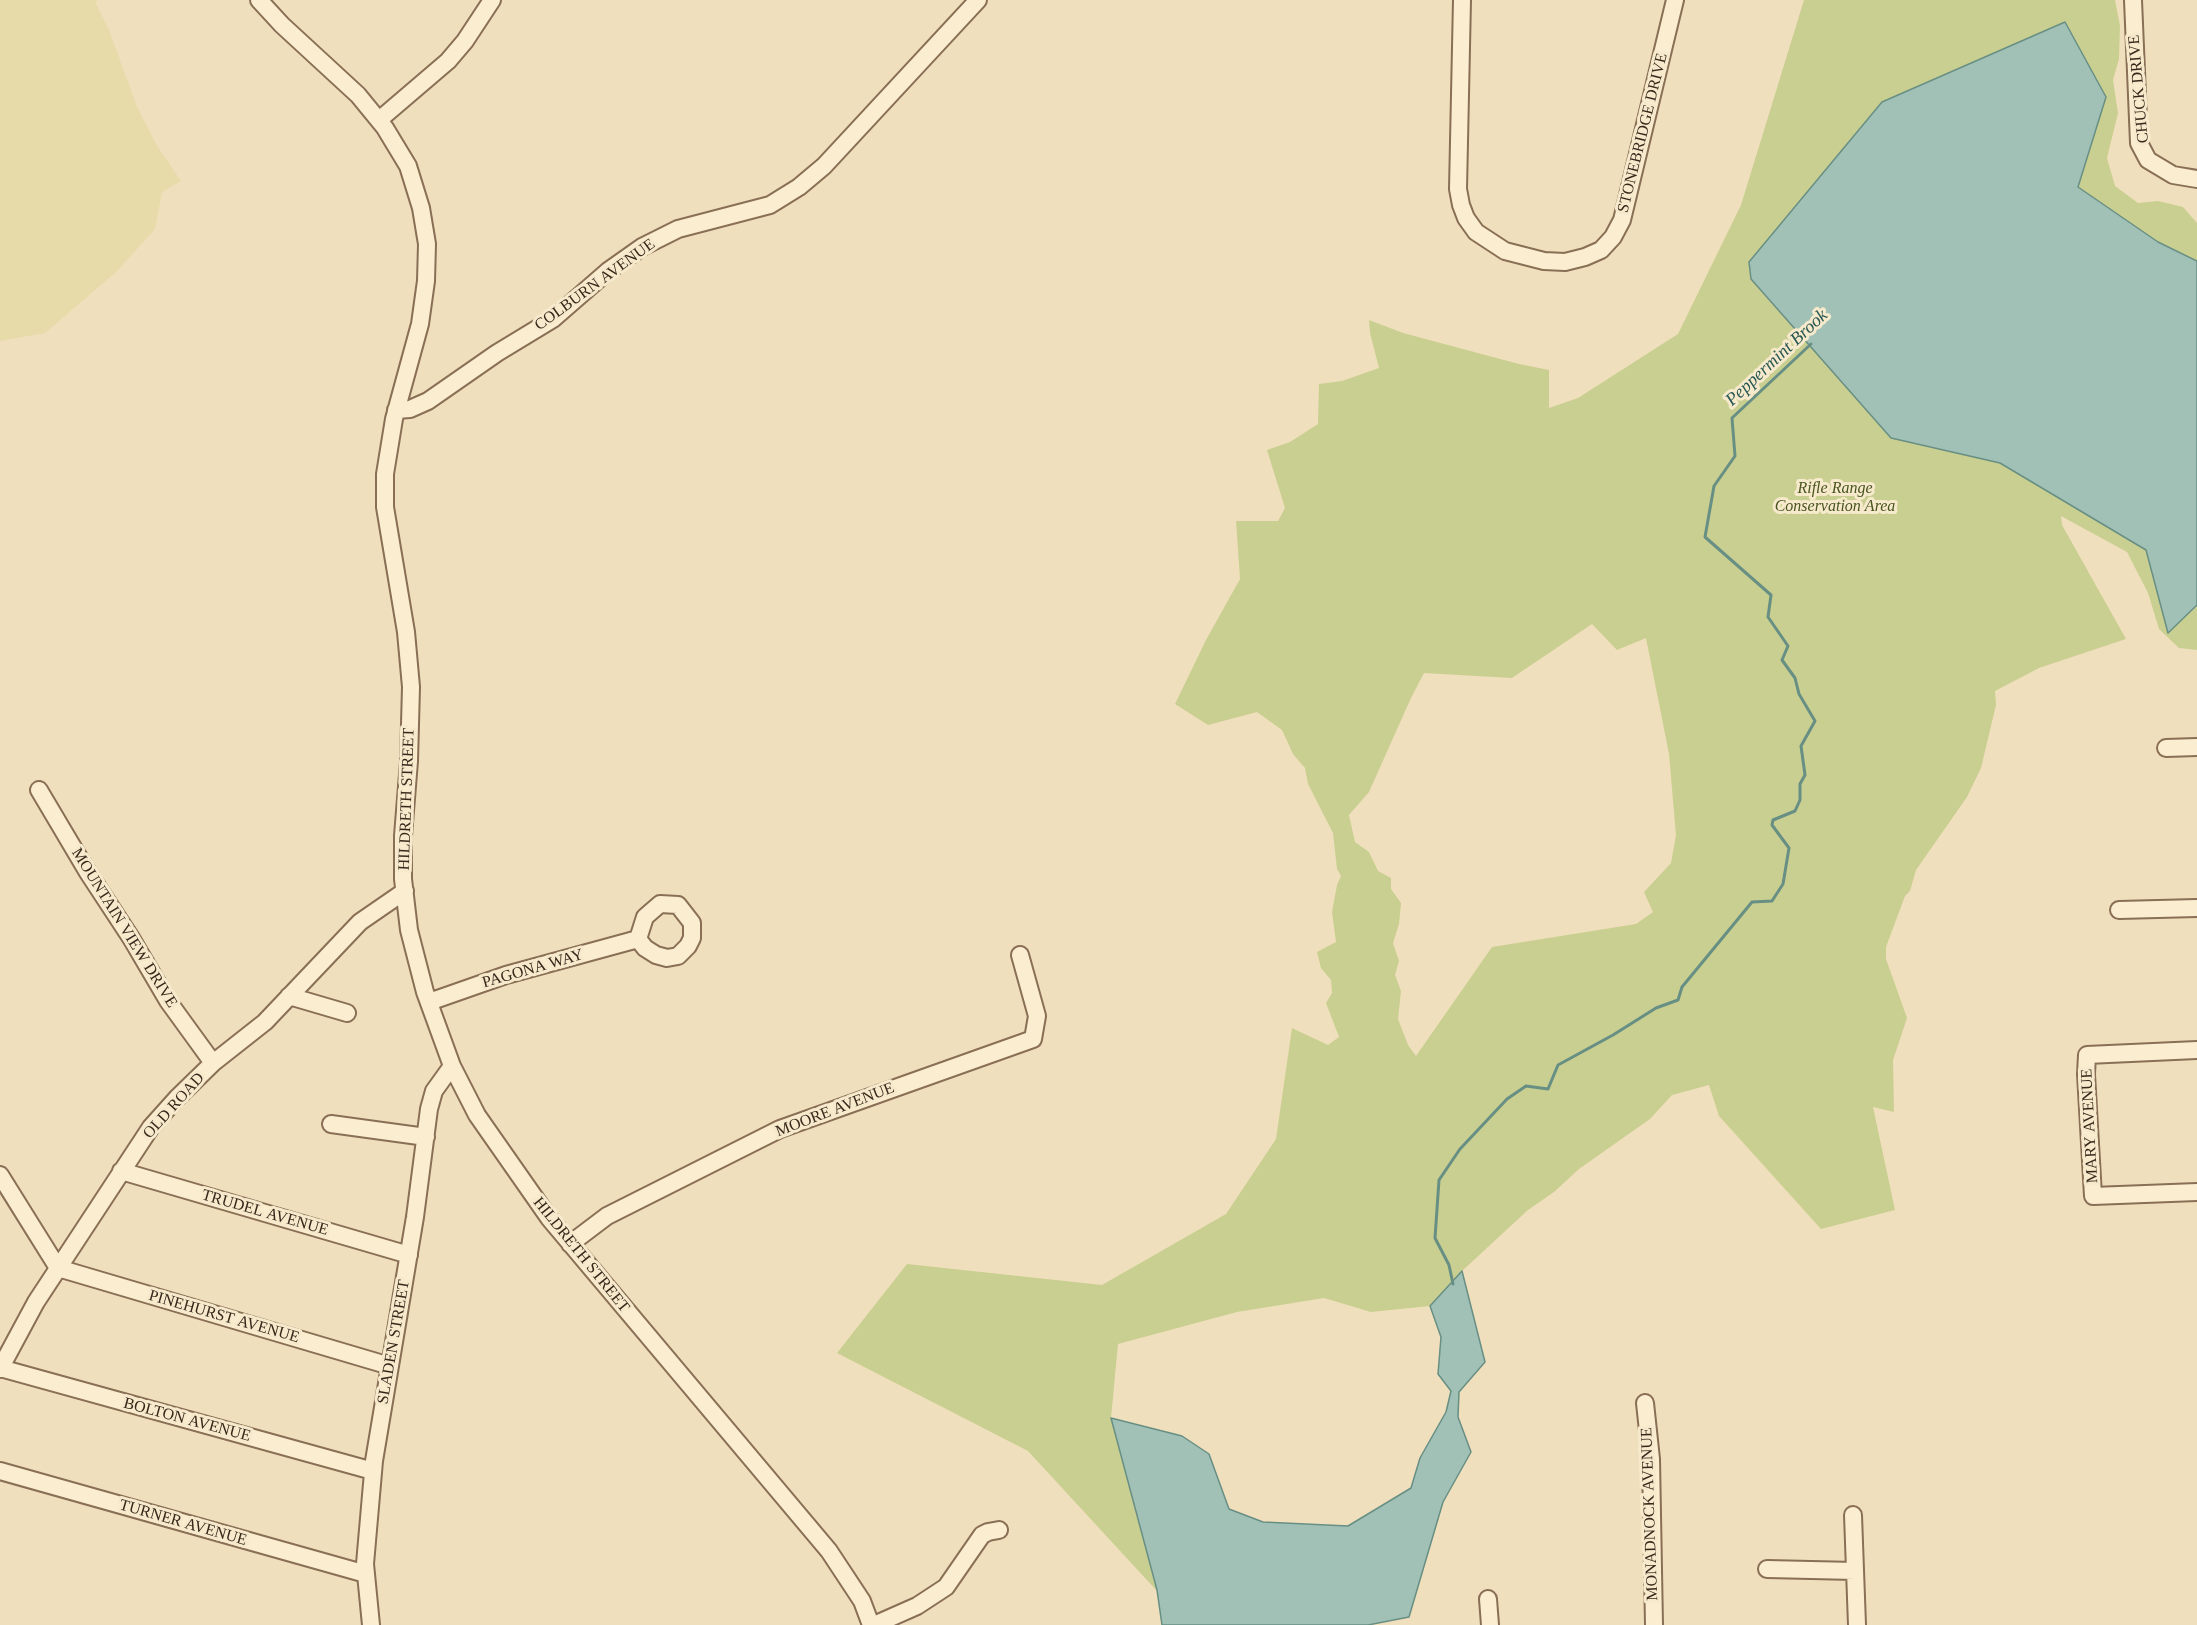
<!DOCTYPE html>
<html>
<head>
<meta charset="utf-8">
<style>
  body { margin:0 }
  canvas { display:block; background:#f0dfbc }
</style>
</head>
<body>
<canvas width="2197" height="1625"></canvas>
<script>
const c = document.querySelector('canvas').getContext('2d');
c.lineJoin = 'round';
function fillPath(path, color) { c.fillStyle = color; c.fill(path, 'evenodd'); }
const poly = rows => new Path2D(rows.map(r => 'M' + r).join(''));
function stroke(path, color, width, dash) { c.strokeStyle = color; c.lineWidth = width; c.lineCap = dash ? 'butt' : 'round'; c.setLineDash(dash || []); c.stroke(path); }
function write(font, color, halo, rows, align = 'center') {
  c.font = font + ' Georgia,serif'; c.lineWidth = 6; c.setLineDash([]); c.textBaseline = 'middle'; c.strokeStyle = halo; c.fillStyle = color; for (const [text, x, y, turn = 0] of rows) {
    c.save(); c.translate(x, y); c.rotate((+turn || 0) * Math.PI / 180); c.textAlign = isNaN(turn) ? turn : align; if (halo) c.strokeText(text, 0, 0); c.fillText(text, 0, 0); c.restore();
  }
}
fillPath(poly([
  [0,0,98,0,95,2,109,30,137,107,156,144,181,181,162,192,155,229,116,272,45,333,0,341]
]), '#e6dba9');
fillPath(poly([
  [1804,0,2115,0,2120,26,2119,59,2113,80,2118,113,2107,158,2115,186,2138,203,2158,201,2183,207,2197,223,2197,650,2179,648,2159,629,2148,593,2127,552,2061,516,2062,525,2126,639,2039,668,1995,691,1996,705,1981,768,1967,797,1916,870,1910,891,1905,896,1886,947,1886,959,1907,1018,1893,1060,1894,1112,1873,1107,1895,1210,1821,1229,1719,1116,1709,1085,1672,1095,1650,1119,1579,1169,1554,1192,1528,1210,1462,1271,1430,1306,1371,1312,1324,1298,1237,1312,1118,1344,1111,1418,1157,1591,1028,1451,837,1353,907,1264,1102,1285,1226,1214,1276,1139,1292,1028,1328,1045,1339,1037,1326,1003,1332,993,1331,980,1321,968,1317,952,1336,942,1332,912,1337,885,1341,876,1337,869,1333,833,1308,784,1305,768,1293,754,1282,730,1257,712,1208,725,1175,704,1206,640,1240,579,1236,521,1278,521,1285,508,1267,450,1290,442,1318,424,1319,384,1342,381,1379,368,1370,333,1369,320,1403,333,1519,364,1549,370,1549,408,1578,398,1678,334,1741,205],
  [1592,624,1617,650,1646,638,1669,754,1676,835,1671,863,1644,892,1653,912,1636,924,1492,947,1416,1056,1408,1045,1398,1019,1401,991,1395,975,1399,961,1393,943,1399,924,1401,903,1391,889,1391,878,1378,871,1369,852,1355,842,1349,815,1369,792,1411,698,1424,673,1512,678]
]), '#c9cf90');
const water = poly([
  [2065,22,2106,97,2078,187,2158,242,2197,261,2197,605,2168,633,2146,550,2000,463,1891,438,1751,279,1749,262,1882,102,2065,22],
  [1462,1271,1485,1362,1459,1392,1458,1417,1471,1452,1443,1502,1409,1617,1368,1625,1162,1625,1157,1590,1111,1418,1182,1436,1209,1454,1229,1509,1263,1522,1348,1526,1411,1488,1420,1458,1446,1412,1451,1391,1438,1374,1441,1337,1430,1306,1462,1271]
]);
fillPath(water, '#a1c1b7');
stroke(water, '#688f84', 1.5);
stroke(poly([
  [1453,1284,1449,1265,1435,1238,1439,1180,1460,1149,1507,1099,1526,1086,1548,1089,1558,1065,1613,1035,1656,1008,1678,1000,1682,987,1752,902,1772,901,1783,884,1789,848,1772,825,1773,820,1795,811,1800,800,1800,784,1805,775,1801,746,1815,721,1799,694,1795,678,1782,660,1788,646,1768,617,1771,595,1705,537,1714,486,1735,456,1732,418,1811,344]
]), '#688f84', 3);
const minor = poly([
  [259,0,282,25,358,95,385,128,408,166,421,208,427,244,426,281,420,324,394,419,385,474,385,507,406,632,411,687,409,761,403,836,403,879,409,930,425,992,452,1066,477,1115,549,1218,829,1551,862,1601,871,1625],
  [1462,0,1458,189,1461,205,1466,218,1476,232,1505,251,1544,261,1565,262,1585,257,1601,250,1613,237,1622,220,1675,0],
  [2133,0,2139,143,2148,160,2173,175,2197,179],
  [379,120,448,61,465,41,492,0],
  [396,410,410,409,428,401,497,353,553,319,608,271,642,247,678,229,770,205,799,187,824,166,978,0],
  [2166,748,2197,747],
  [39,790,87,871,131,938,168,1001,213,1063],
  [2119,910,2197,908],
  [289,996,347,1013],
  [429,1002,506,975,638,939,645,917,660,904,678,905,692,923,692,938,688,946,678,956,667,958,656,955,645,948,638,939],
  [2197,1050,2087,1055,2086,1074,2093,1196,2197,1192],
  [331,1124,426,1137],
  [121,1171,409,1255],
  [0,1175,58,1268,390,1366],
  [570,1244,607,1216,780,1129,1033,1039,1037,1016,1020,955],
  [0,1368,373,1471],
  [0,1369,36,1302,151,1127,177,1098,213,1063,265,1022,360,922,405,891],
  [1645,1403,1651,1459,1654,1625],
  [0,1471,366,1574],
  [1853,1515,1857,1625],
  [1767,1569,1855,1571],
  [1488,1599,1490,1625],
  [371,1625,365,1564,374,1461,415,1217,429,1109,434,1091,452,1066],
  [874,1625,917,1606,946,1587,982,1535,988,1532,999,1530]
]);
stroke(minor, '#896f55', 20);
stroke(minor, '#fbedd0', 16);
write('16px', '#37281b', '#f7eacc', [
  ["CHUCK DRIVE",2139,89,-95],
  ["STONEBRIDGE DRIVE",1643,133,-76],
  ["COLBURN AVENUE",595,285,-36],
  ["HILDRETH STREET",407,799,-88],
  ["MOUNTAIN VIEW DRIVE",124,928,58],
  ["PAGONA WAY",533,969,-16],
  ["OLD ROAD",174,1106,-48],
  ["MOORE AVENUE",835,1110,-21],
  ["MARY AVENUE",2090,1126,-93],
  ["TRUDEL AVENUE",265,1213,16],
  ["HILDRETH STREET",581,1255,51],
  ["PINEHURST AVENUE",224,1317,16],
  ["SLADEN STREET",394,1342,-80],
  ["BOLTON AVENUE",187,1420,15],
  ["MONADNOCK AVENUE",1650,1514,-92],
  ["TURNER AVENUE",183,1523,16]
]);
write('italic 16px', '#495520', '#f7eacc', [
  ["Rifle Range",1835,489],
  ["Conservation Area",1835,507]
]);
write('italic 18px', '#295853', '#f7eacc', [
  ["Peppermint Brook",1777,358,-43]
]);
</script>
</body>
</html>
